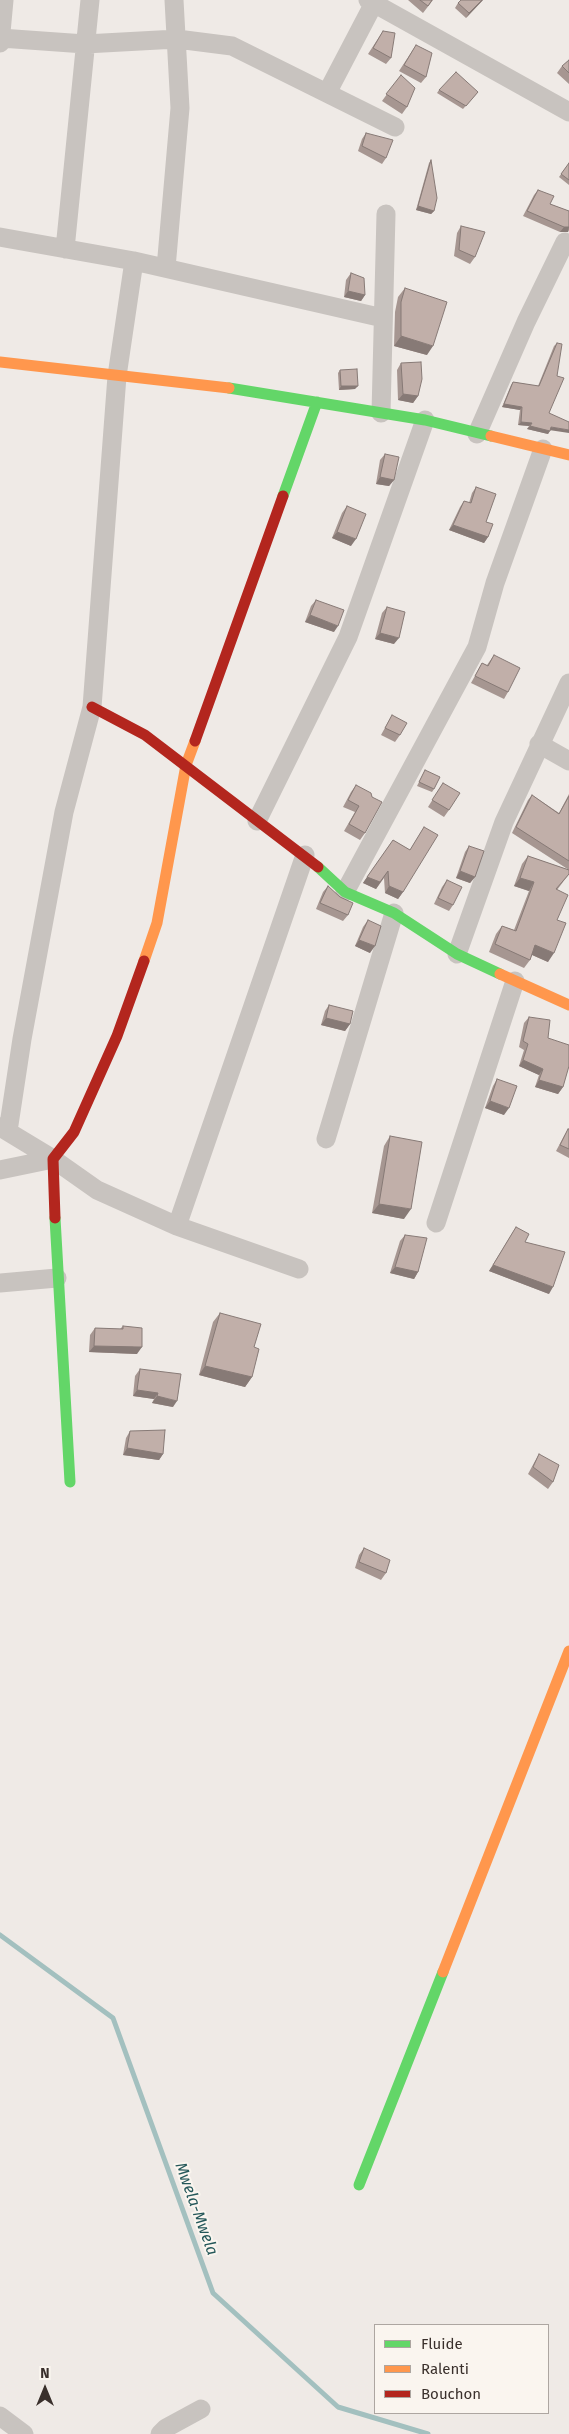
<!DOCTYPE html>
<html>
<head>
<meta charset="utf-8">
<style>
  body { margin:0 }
  #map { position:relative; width:569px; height:2434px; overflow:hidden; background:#efeae6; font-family:"Fira Sans",sans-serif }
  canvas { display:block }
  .legend { position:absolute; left:374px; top:2324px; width:175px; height:90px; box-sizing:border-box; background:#faf5ef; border:1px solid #ada6a1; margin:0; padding:6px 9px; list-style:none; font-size:15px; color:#3a302c }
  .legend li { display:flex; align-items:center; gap:10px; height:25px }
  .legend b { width:25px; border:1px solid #ada6a1 }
  .north { position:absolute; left:20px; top:2364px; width:50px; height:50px; -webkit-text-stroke:4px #faf5ef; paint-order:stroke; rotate:0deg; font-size:14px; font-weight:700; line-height:20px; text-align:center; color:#3a302c }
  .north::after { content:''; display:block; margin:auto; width:18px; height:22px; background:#3a302c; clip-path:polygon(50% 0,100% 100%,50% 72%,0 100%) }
</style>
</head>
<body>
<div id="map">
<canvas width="569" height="2434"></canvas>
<ul class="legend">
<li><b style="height:6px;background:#63d668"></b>Fluide</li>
<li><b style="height:6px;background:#ff974d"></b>Ralenti</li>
<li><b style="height:6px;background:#b3261e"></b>Bouchon</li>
</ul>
<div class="north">N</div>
</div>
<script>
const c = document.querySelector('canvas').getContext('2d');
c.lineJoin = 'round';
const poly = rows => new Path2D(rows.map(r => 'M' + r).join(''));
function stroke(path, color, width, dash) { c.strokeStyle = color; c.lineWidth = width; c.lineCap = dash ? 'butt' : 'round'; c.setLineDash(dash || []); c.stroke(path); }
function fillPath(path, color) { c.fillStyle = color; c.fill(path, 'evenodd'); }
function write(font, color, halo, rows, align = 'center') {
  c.font = font + ' "Fira Sans",sans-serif'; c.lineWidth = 4; c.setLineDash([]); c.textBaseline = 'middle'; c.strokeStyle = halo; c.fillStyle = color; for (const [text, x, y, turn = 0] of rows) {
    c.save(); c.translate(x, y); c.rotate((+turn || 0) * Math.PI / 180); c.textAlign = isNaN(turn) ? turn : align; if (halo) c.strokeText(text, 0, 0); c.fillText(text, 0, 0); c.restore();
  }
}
stroke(poly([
  [0,1935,113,2018,213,2293,338,2407,428,2434]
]), '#a3c0bf', 5);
stroke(poly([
  [368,0,569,112],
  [0,38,85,44,177,39,232,46,395,127],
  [0,43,4,0],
  [327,93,374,3],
  [0,237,134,261,383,318],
  [65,249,90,0],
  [166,268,180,108,174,0],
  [381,413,386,214],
  [477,434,526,322,565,242],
  [539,744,569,761],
  [257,821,348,637,425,420],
  [345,892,477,647,495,583,543,449],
  [457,954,504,822,569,683],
  [0,1127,53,1159,97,1190,177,1226,299,1269],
  [8,1131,22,1039,64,812,92,707,117,376,134,261],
  [326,1139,394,913],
  [0,1170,53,1159],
  [436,1223,515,981],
  [177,1226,305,855],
  [0,1283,57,1278],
  [0,2416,24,2434],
  [160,2434,166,2428,201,2409]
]), '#c8c3bf', 19);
stroke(poly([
  [229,388,425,420,491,436],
  [283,496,317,402],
  [318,867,345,892,394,913,457,954,500,974],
  [55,1218,70,1482],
  [359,2185,443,1972]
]), '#63d668', 11);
stroke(poly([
  [0,362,229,388],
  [491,436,569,455],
  [144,961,157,923,186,765,195,741],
  [500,974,569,1005],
  [443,1972,569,1651]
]), '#ff974d', 11);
stroke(poly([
  [92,707,145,735,318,867],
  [195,741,283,496],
  [55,1218,53,1159,74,1132,117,1036,144,961]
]), '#b3261e', 11);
fillPath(poly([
  [408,0,433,0,423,13],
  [483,0,466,18,455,8,458,3],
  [383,31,391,58,386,64,368,54],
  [416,45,426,77,421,83,399,71],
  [569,60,569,84,557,73,562,66],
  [401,75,407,107,402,114,382,101],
  [439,90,478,92,463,109,437,93],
  [366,133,386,158,382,164,358,151,362,139],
  [431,160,434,211,431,214,416,210,429,163],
  [569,163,569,185,559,177],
  [538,190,550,204,569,211,569,230,568,232,560,232,523,216,534,195],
  [461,226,475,257,470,264,454,256,457,233],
  [351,273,365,295,361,301,344,297,346,280],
  [405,288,427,355,394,346,395,312,398,297],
  [557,343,549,413,550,430,548,434,527,429,529,426,518,425,520,410,502,407,511,385,513,382,538,386,554,346],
  [401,363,418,396,413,403,398,400,397,370],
  [340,370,355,389,339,390,338,373],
  [385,454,394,480,389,486,376,484,380,460],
  [476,487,486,522,488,537,484,543,449,530,460,507,464,501,469,503,472,493],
  [347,506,351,546,332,538,342,513],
  [316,600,334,632,305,622,311,606],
  [387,607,394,644,375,639,382,613],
  [494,655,508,692,504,699,471,683,482,663,487,665],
  [392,715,400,735,395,742,381,735],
  [425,770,434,789,432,792,417,786],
  [443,783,449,810,444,817,428,807],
  [356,785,372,797,365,833,360,840,344,831,355,812,343,807,351,792],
  [569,794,569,870,512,833,528,800,532,795,559,813],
  [424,827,403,892,398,899,385,893,384,878,376,889,363,883,393,840,410,850],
  [469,846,475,877,470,883,456,878,465,852],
  [528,856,569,870,569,874,557,890,557,920,548,962,532,955,530,960,524,968,489,952,496,934,502,926,514,930,529,891,514,886,522,864],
  [447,880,453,905,449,911,434,904,442,887],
  [328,886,348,915,343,921,316,909,323,892],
  [368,920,370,953,355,946,363,927],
  [329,1005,350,1024,345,1031,321,1025,325,1011],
  [529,1017,548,1038,563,1087,558,1094,535,1087,539,1075,519,1066,524,1050,519,1047,524,1023],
  [497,1079,504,1115,485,1108,493,1086],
  [568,1129,569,1129,569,1158,556,1151,564,1136],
  [390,1136,404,1219,372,1213,384,1146],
  [516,1227,525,1242,549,1294,489,1271],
  [405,1235,418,1272,414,1279,390,1273,400,1241],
  [220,1313,254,1347,252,1377,245,1387,199,1375,213,1322],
  [123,1326,137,1354,89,1352,90,1335,95,1328,120,1329],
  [140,1369,173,1407,152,1403,154,1399,133,1396,135,1376],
  [130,1431,163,1454,159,1460,123,1455,126,1438],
  [539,1454,553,1482,548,1489,528,1474,535,1461],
  [364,1548,386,1573,381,1580,355,1568,359,1555]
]), '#a69691');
fillPath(poly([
  [482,0,483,0,466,18,469,13],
  [418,206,434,211,431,214,416,210],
  [564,227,569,227,568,232,560,232],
  [348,291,365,295,361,301,344,297],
  [401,336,433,346,427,355,394,346],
  [341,386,358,386,355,389,339,390],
  [403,394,418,396,413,403,398,400],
  [504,404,522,407,520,410,502,407],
  [521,422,532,423,529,426,518,425],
  [530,426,550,431,548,434,527,429],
  [551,427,569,430,569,433,549,430],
  [380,477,394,480,389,486,376,484],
  [453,525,488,537,484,543,449,530],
  [337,532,356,539,351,546,332,538],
  [310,615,338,626,334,632,305,622],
  [380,633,399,638,394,644,375,639],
  [388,871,376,889,363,883,367,877],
  [460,871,475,877,470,883,456,878],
  [520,878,534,882,529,891,514,886],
  [389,886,403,892,398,899,385,893],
  [359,940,375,946,370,953,355,946],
  [535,945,554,953,548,962,530,954],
  [326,1018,350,1024,345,1031,321,1025],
  [523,1060,543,1069,539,1075,519,1066],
  [539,1080,563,1087,558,1094,535,1087],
  [490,1101,509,1108,504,1115,485,1108],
  [379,1204,411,1209,404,1219,372,1213],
  [493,1265,553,1287,549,1294,489,1271],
  [395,1267,418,1272,414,1279,390,1273],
  [94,1346,142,1347,137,1354,89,1352],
  [205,1366,252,1377,245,1387,199,1375],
  [137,1390,158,1393,154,1399,133,1396],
  [157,1396,177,1401,173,1407,152,1403],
  [127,1448,163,1454,159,1460,123,1455]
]), '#877a76');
const building = poly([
  [420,0,432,0,428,6,420,0],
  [461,0,482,0,469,13,458,3,461,0],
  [383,31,395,33,391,58,373,48,383,31],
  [416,45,432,53,426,77,404,65,416,45],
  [569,60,569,73,562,66,569,60],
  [456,72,478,92,466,106,439,90,456,72],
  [401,75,415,88,407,107,386,94,401,75],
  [366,133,393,140,386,158,362,146,366,133],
  [431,160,437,198,434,211,418,206,431,160],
  [569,163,569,180,561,174,569,163],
  [538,190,554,196,550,204,569,211,569,227,564,227,527,211,538,190],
  [461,226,485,232,475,257,459,250,461,226],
  [351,273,364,278,365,295,348,291,351,273],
  [405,288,447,302,433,346,401,336,401,302,405,288],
  [557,343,562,344,557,376,564,378,549,413,569,422,569,430,551,427,550,431,530,426,532,423,521,422,522,407,504,404,513,382,539,386,557,343],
  [421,362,422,379,418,396,403,394,401,363,421,362],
  [357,369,358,386,341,386,340,370,357,369],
  [385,454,399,457,394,480,380,477,385,454],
  [476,487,496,494,486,522,493,524,488,537,453,525,464,501,471,503,476,487],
  [347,506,366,514,356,539,337,532,347,506],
  [316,600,344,610,338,626,310,615,316,600],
  [387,607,405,612,399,638,380,633,387,607],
  [494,655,520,668,508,692,475,676,482,663,488,666,494,655],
  [392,715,407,723,400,735,385,728,392,715],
  [425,770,440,777,434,789,419,782,425,770],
  [443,783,460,793,449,810,432,800,443,783],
  [356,785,371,793,372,797,382,802,365,833,349,824,359,806,348,800,356,785],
  [532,795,559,814,569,796,569,861,516,827,532,795],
  [424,827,438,835,403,892,389,886,388,871,380,882,367,877,393,840,410,850,424,827],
  [469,846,484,851,475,877,460,871,469,846],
  [528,856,569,870,569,874,556,889,568,895,557,920,566,923,554,953,535,945,530,960,495,944,502,926,516,931,534,882,520,878,528,856],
  [447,880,462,887,453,905,438,898,447,880],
  [328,886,340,897,353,903,348,915,320,903,328,886],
  [368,920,381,926,375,946,359,940,368,920],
  [329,1005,353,1011,350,1024,326,1018,329,1005],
  [529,1017,550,1020,548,1038,569,1045,569,1066,563,1087,539,1080,543,1069,523,1060,528,1044,523,1041,529,1017],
  [497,1079,517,1086,509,1108,490,1101,497,1079],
  [568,1129,569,1129,569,1149,560,1145,568,1129],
  [390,1136,422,1142,411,1209,379,1204,390,1136],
  [516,1227,529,1234,525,1242,565,1252,553,1287,493,1265,516,1227],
  [405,1235,427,1238,418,1272,395,1267,405,1235],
  [220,1313,261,1324,254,1347,259,1349,252,1377,205,1366,220,1313],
  [123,1326,142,1328,142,1347,94,1346,95,1328,123,1329,123,1326],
  [140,1369,181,1374,177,1401,157,1396,158,1393,137,1390,140,1369],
  [165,1430,163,1454,127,1448,130,1431,165,1430],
  [539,1454,559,1465,553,1482,533,1467,539,1454],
  [364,1548,390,1560,386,1573,359,1562,364,1548]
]);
fillPath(building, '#c1afa9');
stroke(building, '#877a76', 1);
write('italic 16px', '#245759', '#faf5ef', [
  ["Mwela-Mwela",196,2209,70]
]);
</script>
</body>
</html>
